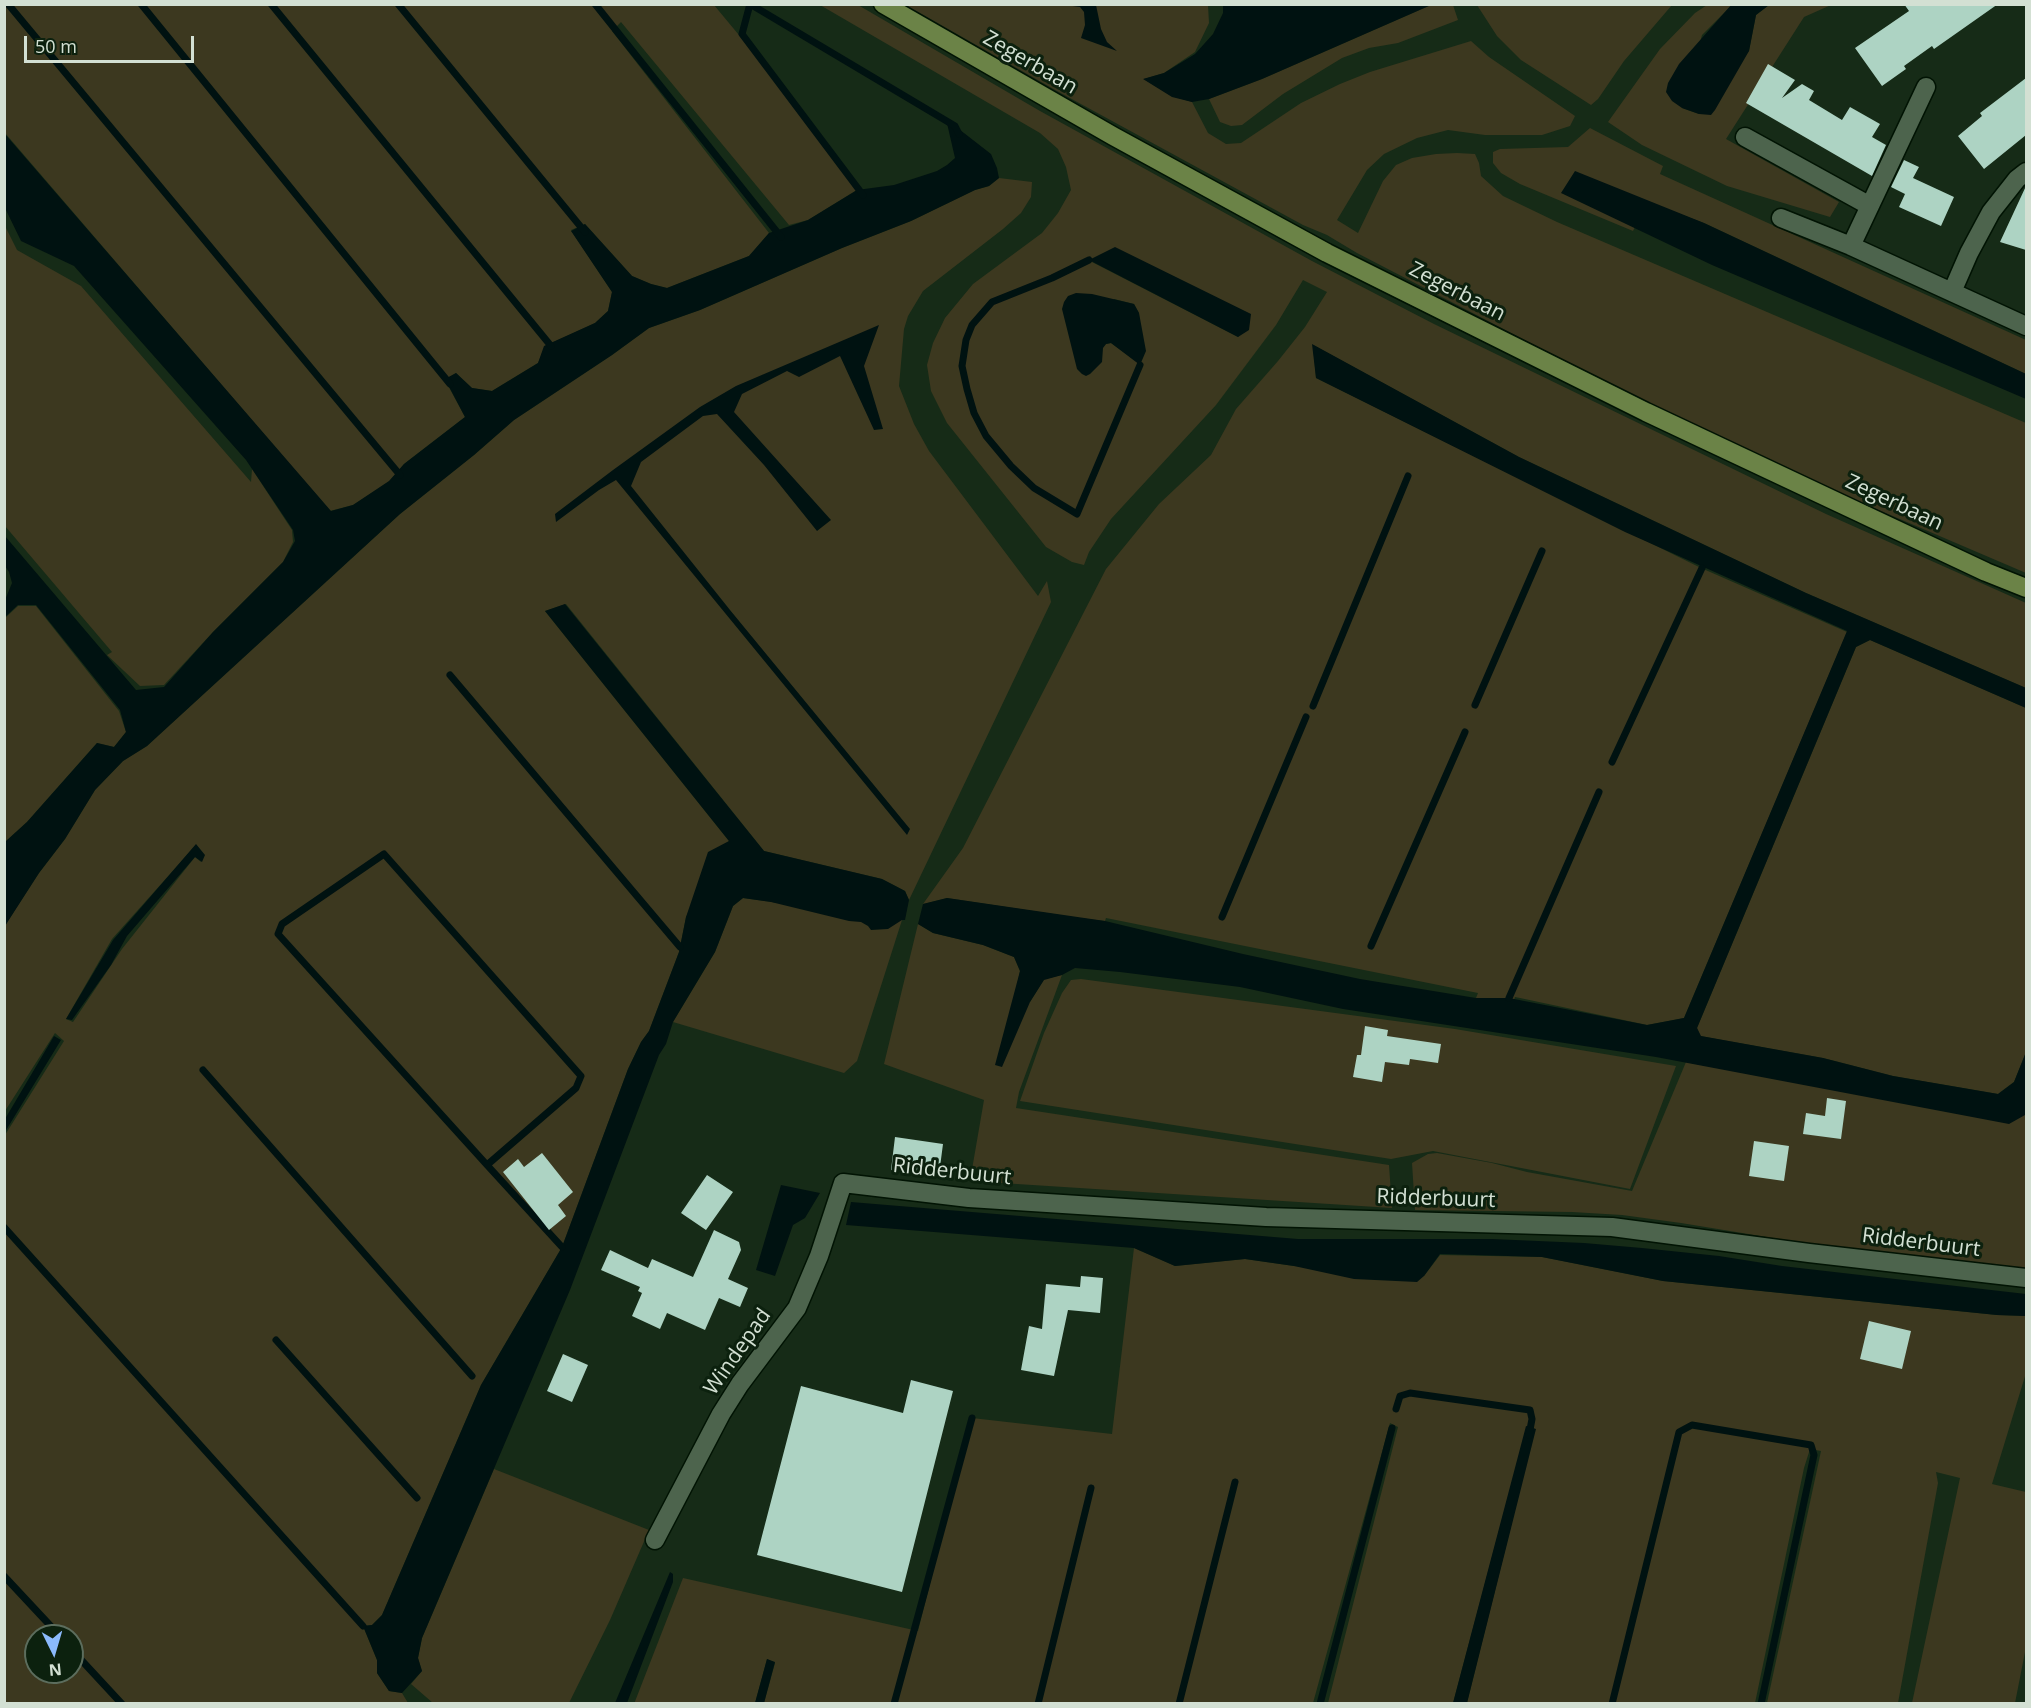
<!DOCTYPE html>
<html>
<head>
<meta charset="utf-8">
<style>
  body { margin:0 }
  #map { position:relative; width:2031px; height:1708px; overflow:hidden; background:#162b17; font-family:"Open Sans",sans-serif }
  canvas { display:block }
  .frame { position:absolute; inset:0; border:6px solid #d3e0d3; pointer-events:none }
  .north { position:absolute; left:24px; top:1624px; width:60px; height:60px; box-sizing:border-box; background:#0c210e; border:2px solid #5c6d5d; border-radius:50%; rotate:175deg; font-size:16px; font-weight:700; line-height:24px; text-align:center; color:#d3e0d3 }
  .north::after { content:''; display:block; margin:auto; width:21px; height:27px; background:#8bbafc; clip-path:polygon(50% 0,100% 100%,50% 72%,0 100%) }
  .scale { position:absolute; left:24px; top:36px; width:170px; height:27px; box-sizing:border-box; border:3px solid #d3e0d3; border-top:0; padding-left:8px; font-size:18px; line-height:21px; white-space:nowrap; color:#d3e0d3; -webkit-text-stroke:4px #0c210e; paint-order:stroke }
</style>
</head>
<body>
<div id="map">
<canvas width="2031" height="1708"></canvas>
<div class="frame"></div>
<div class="north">N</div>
<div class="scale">50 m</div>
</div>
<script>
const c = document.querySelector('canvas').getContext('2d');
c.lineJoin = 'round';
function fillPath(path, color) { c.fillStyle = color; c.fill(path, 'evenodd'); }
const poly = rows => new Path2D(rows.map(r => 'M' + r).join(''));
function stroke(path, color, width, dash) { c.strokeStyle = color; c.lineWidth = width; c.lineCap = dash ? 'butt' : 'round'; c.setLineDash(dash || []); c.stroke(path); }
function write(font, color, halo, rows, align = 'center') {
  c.font = font + ' "Open Sans",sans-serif'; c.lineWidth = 6; c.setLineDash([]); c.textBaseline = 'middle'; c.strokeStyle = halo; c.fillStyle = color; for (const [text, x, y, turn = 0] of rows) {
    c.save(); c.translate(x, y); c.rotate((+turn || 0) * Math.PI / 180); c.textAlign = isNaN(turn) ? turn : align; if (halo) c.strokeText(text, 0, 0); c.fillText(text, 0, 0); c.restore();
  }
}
fillPath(poly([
  [4,5,714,5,753,52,857,190,808,220,789,225,621,22,612,31,769,233,749,256,667,288,651,284,632,276,585,224,571,230,612,292,608,311,595,323,545,346,538,363,492,391,472,388,456,373,445,380,465,417,404,464,390,481,353,505,330,511,5,133],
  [820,5,858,5,1040,111,1312,261,1434,324,1826,514,2026,603,2026,688,1806,593,1519,457,1313,345,1316,378,1701,568,1847,632,1684,1018,1647,1025,1520,998,1515,997,1514,1000,1476,998,1478,993,1106,918,1105,921,1079,918,947,898,923,904,963,848,1106,569,1159,504,1211,455,1236,409,1278,361,1305,327,1327,292,1303,280,1276,325,1216,405,1111,519,1089,552,1084,565,1072,562,1046,547,947,423,931,391,927,365,933,343,945,318,973,284,1042,233,1058,213,1071,190,1066,167,1058,149,1040,133],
  [1090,261,1209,295,1250,314,1238,337],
  [1114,299,1134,304,1139,313,1140,364,1111,343,1106,344,1103,347],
  [906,5,1208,5,1209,23,1195,52,1164,73,1144,79,1172,96,1192,102,1208,133,1226,144,1241,143,1301,103,1340,84,1370,72,1471,41,1489,57,1575,116,1570,126,1542,135,1485,135,1448,130,1417,138,1384,154,1367,170,1337,220,1358,233,1383,181,1396,165,1412,158,1436,154,1457,153,1475,154,1479,163,1481,176,1503,196,1557,222,2026,423,2026,573,1818,484,1623,391,1357,253,1327,235,1303,225,1057,91],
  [1431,5,1453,5,1458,20,1398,43,1369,48,1342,58,1283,94,1242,125,1231,126,1220,122,1209,99,1262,79],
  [1477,5,1672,5,1624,61,1598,99,1591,105,1521,60,1497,36],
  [1707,5,1732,5,1702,35,1682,108,1699,114,1749,51,1756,15,1769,5,1831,5,1804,17,1726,139,1839,202,1830,217,1727,186,1642,145,1608,122,1660,49,1695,13],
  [1590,128,1663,166,1660,174,2026,340,2026,374,1704,223,1647,202,1633,231,1520,184,1501,173,1493,163,1493,152,1500,149,1568,147],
  [999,178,1032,182,1031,197,1021,213,1003,229,923,291,908,316,904,329,899,386,914,424,929,451,1038,596,1047,581,1051,602,909,900,905,891,882,879,764,851,566,604,545,611,729,841,686,917,679,952,649,1031,641,1042,628,1069,562,1247,481,1385,382,1615,372,1625,363,1626,377,1660,377,1673,389,1691,402,1693,408,1703,5,1703,5,1135,64,1041,55,1033,5,1111,5,926,9,919,39,873,65,839,95,790,123,761,147,746,400,514,474,455,514,420,612,355,649,328,700,310,842,248,911,221,975,190,989,186],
  [196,845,201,862,195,857,122,949,73,1022,66,1019,112,939],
  [36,1636,72,1636,72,1672,36,1672],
  [4,224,17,250,81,286,251,482,252,469,292,530,293,542,283,562,213,632,164,685,140,686,107,655,112,652,5,526],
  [18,606,36,606,119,711,126,732,114,747,97,743,27,822,5,842,5,618],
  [1870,640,2026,708,2026,1052,2014,1082,1998,1094,1893,1076,1823,1058,1700,1036,1697,1028,1856,647],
  [743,898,902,920,857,1061,844,1073,673,1022,715,952,733,906],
  [918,924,933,933,983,945,1014,957,1020,971,1015,995,1030,1002,1044,979,1062,975,1019,1092,1016,1108,1389,1165,1392,1208,970,1181,984,1100,884,1064],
  [1081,979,1455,1029,1676,1066,1630,1189,1433,1151,1391,1159,1020,1101,1044,1033,1062,993,1071,980],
  [1686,1062,1927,1107,2025,1115,2026,1112,2026,1269,1840,1249,1681,1223,1622,1215,1572,1212,1415,1210,1412,1163,1428,1154,1437,1153,1492,1163,1527,1172,1632,1191],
  [1134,1248,1175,1266,1245,1259,1294,1266,1424,1276,1440,1255,1542,1257,1663,1281,1997,1315,2026,1316,2026,1373,1992,1484,2026,1492,2026,1647,2015,1703,1912,1703,1960,1478,1936,1472,1938,1483,1898,1703,1767,1703,1821,1451,1810,1449,1804,1468,1755,1703,1467,1703,1535,1429,1527,1426,1453,1703,1328,1703,1398,1427,1390,1423,1313,1703,764,1703,775,1663,767,1659,755,1703,634,1704,683,1578,918,1631,972,1418,1112,1434],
  [494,1469,649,1530,610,1620,569,1703,433,1703,411,1684,422,1671,418,1658,422,1638]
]), '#3c381f');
fillPath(poly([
  [1732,4,1769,5,1756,15,1749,51,1715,110,1711,115,1699,114,1682,108,1672,101,1666,92,1668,83,1679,64],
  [1065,5,1096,5,1101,29,1107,42,1117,51,1081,38,1085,25,1084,12,1080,7],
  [1223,5,1223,4,1431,5,1262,79,1209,99,1192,102,1172,97,1143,79,1164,73,1195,54,1213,34,1223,13],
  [946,119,991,154,997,168,999,178,989,186,975,190,911,221,842,248,700,310,649,328,612,355,514,420,474,455,400,514,147,746,123,761,95,790,65,839,39,873,5,926,5,842,27,822,97,743,114,747,126,732,120,710,36,605,18,605,5,617,5,600,12,583,9,572,5,566,5,536,136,690,164,687,213,632,283,562,295,541,293,530,246,460,74,266,21,241,5,208,5,134,331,511,353,505,389,481,404,464,465,417,445,379,456,373,472,388,492,391,538,363,544,346,595,323,608,311,612,292,571,231,585,224,632,276,651,284,667,288,749,256,769,233,808,220,857,190,894,185,937,171,947,165,955,158],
  [1575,171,1704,223,2026,374,2026,399,1712,265,1561,193],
  [1115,247,1251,314,1249,330,1238,337,1089,260],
  [1076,293,1092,294,1134,304,1139,313,1146,351,1140,365,1111,343,1106,344,1103,348,1102,362,1090,374,1086,376,1082,374,1077,369,1062,309,1064,302,1068,296],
  [879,325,864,366,883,429,874,430,840,356,799,377,787,371,742,394,734,412,831,520,817,531,764,465,717,414,703,416,641,462,631,486,730,610,910,829,907,835,616,480,599,490,556,522,555,514,613,470,700,407,736,386],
  [1312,344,1519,457,1806,593,2026,688,2026,708,1870,640,1856,647,1697,1028,1701,1036,1823,1058,1893,1076,1998,1094,2014,1082,2026,1052,2025,1115,2009,1124,1656,1057,1343,1009,1240,987,1120,972,1075,968,1062,975,1044,980,1030,1002,1002,1067,995,1065,1020,971,1014,957,983,945,933,933,918,924,923,904,947,898,1105,921,1243,954,1360,979,1476,998,1509,998,1647,1025,1684,1018,1847,631,1625,532,1316,378],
  [565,604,764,851,882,879,905,891,909,900,905,920,902,920,888,929,871,930,868,926,861,922,849,921,771,902,743,898,733,906,715,952,673,1022,666,1044,659,1055,570,1290,422,1638,418,1658,422,1671,402,1693,389,1691,377,1673,377,1660,363,1626,372,1625,382,1615,481,1385,562,1247,628,1069,641,1042,649,1031,679,952,686,917,708,852,729,841,545,611],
  [196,844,205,855,202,862,195,857,127,936,111,965,72,1020,66,1019,113,940],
  [54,1036,61,1040,5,1132,5,1119],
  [781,1185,820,1193,805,1218,793,1225,775,1276,756,1270],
  [851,1202,1298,1239,1492,1239,1584,1243,1642,1248,1719,1256,1782,1266,2026,1294,2026,1316,1997,1315,1663,1281,1542,1257,1440,1254,1424,1276,1417,1282,1354,1279,1294,1266,1245,1259,1175,1266,1134,1248,846,1225],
  [1526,1426,1536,1429,1467,1703,1453,1703],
  [670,1572,673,1574,673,1582,627,1703,615,1703],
  [767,1659,775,1662,764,1703,755,1703]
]), '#001211');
stroke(poly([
  [8,4,400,475],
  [141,4,450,384],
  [271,4,551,346],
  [398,4,585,232],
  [595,4,781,237],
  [750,4,955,126,959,134],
  [750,4,742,34,863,195],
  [1089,260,1052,278,992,302,972,325,966,340,962,366,967,389,974,413,986,436,1011,466,1034,488,1077,514,1140,365],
  [450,675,680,947],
  [1475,705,1542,551],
  [1313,706,1408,476],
  [1612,762,1702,568],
  [1222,917,1306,717],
  [1371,946,1465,732],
  [1509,998,1599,792],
  [203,1070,472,1376],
  [487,1165,576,1088,581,1076,384,854,282,924,278,934,487,1165,562,1247],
  [4,1227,363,1626],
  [276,1340,417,1498],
  [1396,1409,1400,1396,1410,1393,1530,1410,1532,1419,1529,1435],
  [4,1576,60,1636],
  [72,1650,122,1704],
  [894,1704,972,1418],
  [1038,1704,1091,1488],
  [1179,1704,1235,1482],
  [1320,1704,1392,1428],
  [1612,1704,1679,1432,1692,1425,1811,1445,1814,1455,1761,1704]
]), '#001211', 7);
fillPath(poly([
  [1904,4,1998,4,1934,49,1932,46,1904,66,1906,69,1882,86,1855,48,1909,11],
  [1768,64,1795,80,1782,98,1802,84,1814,91,1809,100,1842,120,1850,107,1880,124,1872,137,1886,145,1872,176,1746,103],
  [2026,78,2026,135,1984,169,1958,136,1982,116,1980,113],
  [1904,160,1919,167,1913,178,1954,197,1941,226,1899,207,1905,194,1891,187],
  [2026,186,2026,250,2000,242],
  [1365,1026,1388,1030,1387,1036,1441,1044,1438,1063,1410,1059,1409,1065,1385,1062,1382,1082,1353,1077,1357,1055,1361,1055],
  [1827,1098,1846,1101,1841,1139,1803,1134,1806,1113,1825,1116],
  [895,1137,943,1144,940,1167,926,1164,924,1175,891,1170],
  [1754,1141,1789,1146,1784,1181,1749,1176],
  [542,1153,573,1192,558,1205,566,1216,549,1230,503,1172,518,1159,524,1167],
  [707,1175,733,1192,706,1230,681,1213],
  [714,1230,739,1242,741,1250,728,1279,748,1288,740,1307,719,1298,705,1330,667,1313,660,1329,632,1316,642,1293,638,1291,640,1287,601,1270,610,1250,648,1268,652,1259,693,1277],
  [1081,1276,1103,1278,1100,1313,1068,1310,1054,1376,1021,1370,1029,1326,1042,1329,1046,1284,1080,1287],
  [1869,1321,1911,1331,1902,1369,1860,1359],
  [563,1354,588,1365,572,1402,547,1391],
  [911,1380,953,1391,902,1592,757,1555,801,1386,903,1413]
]), '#add3c3');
const minor = poly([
  [1745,137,1870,206],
  [1781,218,1851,246,2026,326],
  [1851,246,1926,87],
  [1952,292,1969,253,1991,212,2017,179,2026,172],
  [655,1540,721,1414,740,1384,797,1308,819,1256,843,1183,969,1198,1266,1217,1612,1227,1809,1253,2026,1278]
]);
const primary = poly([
  [883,4,1113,136,1327,253,1646,412,1986,572,2026,588]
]);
stroke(minor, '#011303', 21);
stroke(primary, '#011303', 21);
stroke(minor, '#4d644d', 18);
stroke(primary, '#6b8347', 18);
write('21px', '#d3e0d3', '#0c210e', [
  ["Zegerbaan",1030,63,30],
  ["Zegerbaan",1457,292,27],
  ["Zegerbaan",1894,503,25],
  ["Ridderbuurt",952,1172,6],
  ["Ridderbuurt",1436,1199,2],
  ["Ridderbuurt",1921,1243,7],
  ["Windepad",738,1352,-55]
]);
</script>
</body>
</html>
